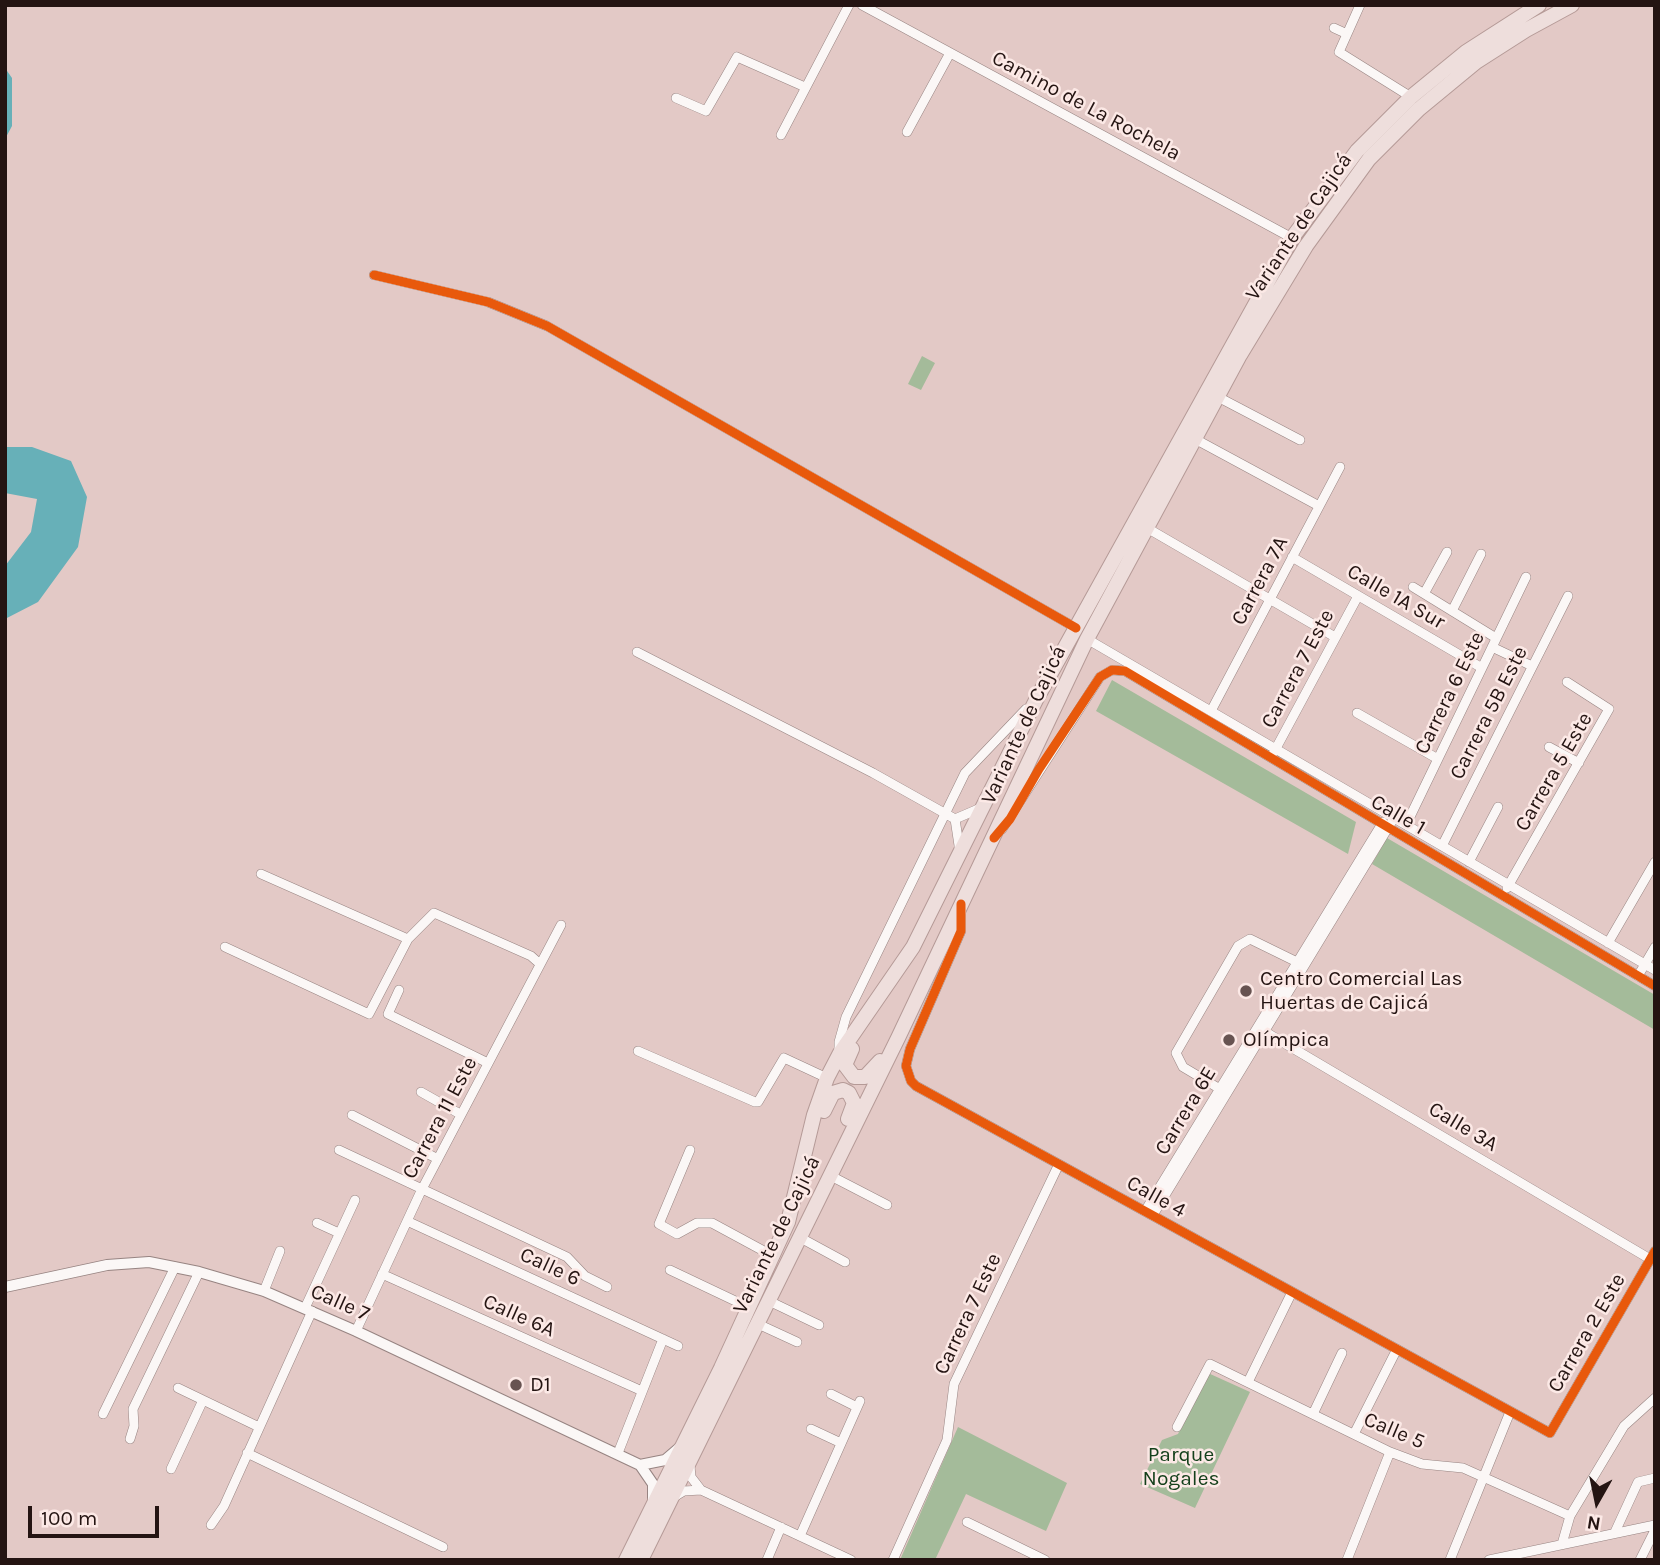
<!DOCTYPE html>
<html>
<head>
<meta charset="utf-8">
<style>
  body { margin:0 }
  #map { position:relative; width:1660px; height:1565px; overflow:hidden; background:#e3c9c6; font-family:Karla,sans-serif }
  canvas { display:block }
  .frame { position:absolute; inset:0; border:7px solid #241412; pointer-events:none }
  .north { position:absolute; left:1562px; top:1467px; width:70px; height:70px; -webkit-text-stroke:5px #fce9e6; paint-order:stroke; rotate:189deg; font-size:19px; font-weight:700; line-height:28px; text-align:center; color:#241412 }
  .north::after { content:''; display:block; margin:auto; width:24px; height:32px; background:#241412; clip-path:polygon(50% 0,100% 100%,50% 72%,0 100%) }
  .scale { position:absolute; left:28px; top:1506px; width:131px; height:32px; box-sizing:border-box; border:4px solid #241412; border-top:0; padding-left:9px; font-size:21px; line-height:24px; white-space:nowrap; color:#241412; -webkit-text-stroke:5px #fce9e6; paint-order:stroke }
</style>
</head>
<body>
<div id="map">
<canvas width="1660" height="1565"></canvas>
<div class="frame"></div>
<div class="north">N</div>
<div class="scale">100 m</div>
</div>
<script>
const c = document.querySelector('canvas').getContext('2d');
c.lineJoin = 'round';
function fillPath(path, color) { c.fillStyle = color; c.fill(path, 'evenodd'); }
const poly = rows => new Path2D(rows.map(r => 'M' + r).join(''));
function stroke(path, color, width, dash) { c.strokeStyle = color; c.lineWidth = width; c.lineCap = dash ? 'butt' : 'round'; c.setLineDash(dash || []); c.stroke(path); }
function write(font, color, halo, rows, align = 'center') {
  c.font = font + ' Karla,sans-serif'; c.lineWidth = 5; c.setLineDash([]); c.textBaseline = 'middle'; c.strokeStyle = halo; c.fillStyle = color; for (const [text, x, y, turn = 0] of rows) {
    c.save(); c.translate(x, y); c.rotate((+turn || 0) * Math.PI / 180); c.textAlign = isNaN(turn) ? turn : align; if (halo) c.strokeText(text, 0, 0); c.fillText(text, 0, 0); c.restore();
  }
}
fillPath(poly([
  [922,356,935,363,921,390,908,384],
  [1112,680,1356,822,1348,854,1096,711],
  [1387,838,1655,995,1655,1030,1372,864],
  [1208,1373,1250,1392,1195,1508,1140,1484,1162,1440,1178,1434],
  [958,1427,1067,1483,1046,1531,966,1494,935,1560,900,1560]
]), '#a4bb9a');
fillPath(poly([
  [5,68,12,78,12,126,5,139],
  [5,447,32,447,71,461,87,497,78,547,38,602,5,619,5,566,31,532,37,499,5,493]
]), '#67b0b8');
const minor = poly([
  [862,5,1292,238],
  [1360,5,1339,52,1411,97],
  [1334,28,1345,33],
  [676,98,706,111,737,57,805,87],
  [907,132,950,53],
  [781,135,849,5],
  [374,275,488,302,547,326,1076,628],
  [1218,397,1300,440],
  [1195,439,1319,506],
  [1147,528,1335,637],
  [1292,557,1482,668],
  [1413,587,1496,638],
  [1425,592,1447,552],
  [1452,611,1481,554],
  [1087,639,1655,970],
  [1492,647,1532,666],
  [637,652,873,773,955,819],
  [1211,711,1340,467],
  [1357,713,1438,759],
  [1549,747,1579,763],
  [1274,752,1358,596],
  [955,819,960,852],
  [955,819,983,807],
  [1406,825,1526,577],
  [1002,829,1100,677,1112,670,1125,671,1655,986],
  [1442,846,1568,596],
  [1469,862,1498,807],
  [261,874,408,939],
  [1507,888,1609,709,1567,682],
  [961,911,961,931,910,1049,906,1066,911,1081,916,1086,1550,1433,1655,1251],
  [1608,943,1655,862],
  [225,947,369,1014,408,939,434,913,531,956,540,964],
  [1638,976,1655,947],
  [399,990,388,1014,488,1063],
  [1262,1030,1650,1259],
  [638,1051,755,1102,758,1102,784,1058,827,1078],
  [839,1052,839,1042,846,1017,965,773,1026,709],
  [1220,1089,1183,1067,1176,1053,1238,946,1250,939,1297,962],
  [421,1092,460,1114],
  [352,1115,438,1159],
  [339,1150,567,1257,585,1276,607,1287],
  [690,1150,659,1224,677,1234,697,1223,712,1223,773,1256],
  [829,1175,887,1205],
  [1145,1211,1383,822],
  [1153,1215,1394,818],
  [407,1221,678,1346],
  [317,1223,339,1233],
  [799,1237,845,1262],
  [670,1270,748,1307],
  [382,1274,642,1391],
  [264,1291,280,1251],
  [769,1301,819,1325],
  [305,1308,355,1200],
  [758,1324,797,1342],
  [356,1331,421,1191,561,925],
  [1248,1382,1292,1292],
  [178,1388,259,1427],
  [831,1394,857,1407],
  [103,1414,175,1267],
  [1313,1414,1342,1353],
  [1177,1427,1210,1364,1390,1452,1422,1464,1463,1468,1570,1516],
  [811,1429,841,1443],
  [1354,1434,1397,1349],
  [130,1439,134,1426,133,1409,199,1272],
  [247,1453,443,1547],
  [618,1453,663,1339],
  [690,1466,691,1477,701,1490,851,1560],
  [171,1469,203,1400],
  [674,1497,684,1491,701,1490],
  [967,1522,1045,1560],
  [211,1525,224,1506,312,1311],
  [1615,1532,1638,1482,1655,1478],
  [800,1536,860,1401],
  [1562,1544,1570,1516,1624,1426,1655,1398],
  [767,1560,781,1527],
  [893,1560,947,1440,954,1384,1059,1164],
  [1347,1560,1390,1452],
  [1450,1560,1510,1412],
  [1489,1560,1655,1525],
  [1640,1560,1655,1530]
]);
const tertiary = poly([
  [5,1287,107,1265,149,1262,199,1272,264,1291,356,1331,640,1465,653,1484,653,1501],
  [640,1465,665,1460,679,1448]
]);
const trunk = poly([
  [852,1049,845,1065,854,1077,865,1077,880,1061],
  [824,1111,833,1093,843,1090,849,1093,854,1103,848,1119],
  [626,1560,721,1368,788,1222,814,1115,827,1078,840,1053,913,947,1037,698,1292,238,1357,151,1411,97,1466,52,1539,5],
  [641,1560,898,1038,1087,639,1240,355,1306,246,1369,159,1419,109,1476,62,1526,30,1572,5]
]);
stroke(minor, '#978482', 10);
stroke(tertiary, '#978482', 12);
stroke(trunk, '#b59a97', 16);
stroke(minor, '#fbf7f6', 9);
stroke(tertiary, '#fbf7f6', 10);
stroke(trunk, '#eededc', 14);
stroke(poly([
  [374,275,488,302,547,326,1076,628],
  [994,838,1010,819,1039,769,1100,677,1112,670,1125,671,1655,986],
  [961,904,961,931,910,1049,906,1066,911,1081,916,1086,1550,1433,1655,1251]
]), '#e8590c', 9);
for (const [x, y, r, color] of [
  [1246,991,7,"#675351"],
  [1229,1040,7,"#675351"],
  [516,1385,7,"#675351"]
]) { const dot = new Path2D(); dot.arc(x, y, r, 0, 2 * Math.PI); c.fillStyle = color; c.fill(dot); stroke(dot, '#fce9e6', 2.5); }
write('21px', '#241412', '#fce9e6', [
  ["Camino de La Rochela",1086,106,28],
  ["Variante de Cajicá",1299,227,-56],
  ["Carrera 7A",1260,581,-62],
  ["Calle 1A Sur",1396,597,30],
  ["Carrera 7 Este",1298,669,-62],
  ["Carrera 6 Este",1450,693,-64],
  ["Carrera 5B Este",1489,713,-63],
  ["Variante de Cajicá",1024,725,-65],
  ["Carrera 5 Este",1554,772,-60],
  ["Calle 1",1398,815,30],
  ["Carrera 6E",1186,1111,-59],
  ["Carrera 11 Este",440,1118,-62],
  ["Calle 3A",1463,1127,31],
  ["Calle 4",1156,1197,29],
  ["Variante de Cajicá",777,1235,-64],
  ["Calle 6",550,1267,25],
  ["Calle 7",340,1303,24],
  ["Carrera 7 Este",968,1314,-65],
  ["Calle 6A",519,1316,24],
  ["Carrera 2 Este",1587,1333,-60],
  ["Calle 5",1394,1431,23]
]);
write('21px', '#241412', '#fce9e6', [
  ["Centro Comercial Las",1260,979],
  ["Huertas de Cajicá",1260,1003],
  ["Olímpica",1243,1040],
  ["D1",530,1385]
], 'left');
write('21px', '#14401b', '#fce9e6', [
  ["Parque",1181,1455],
  ["Nogales",1181,1479]
]);
</script>
</body>
</html>
